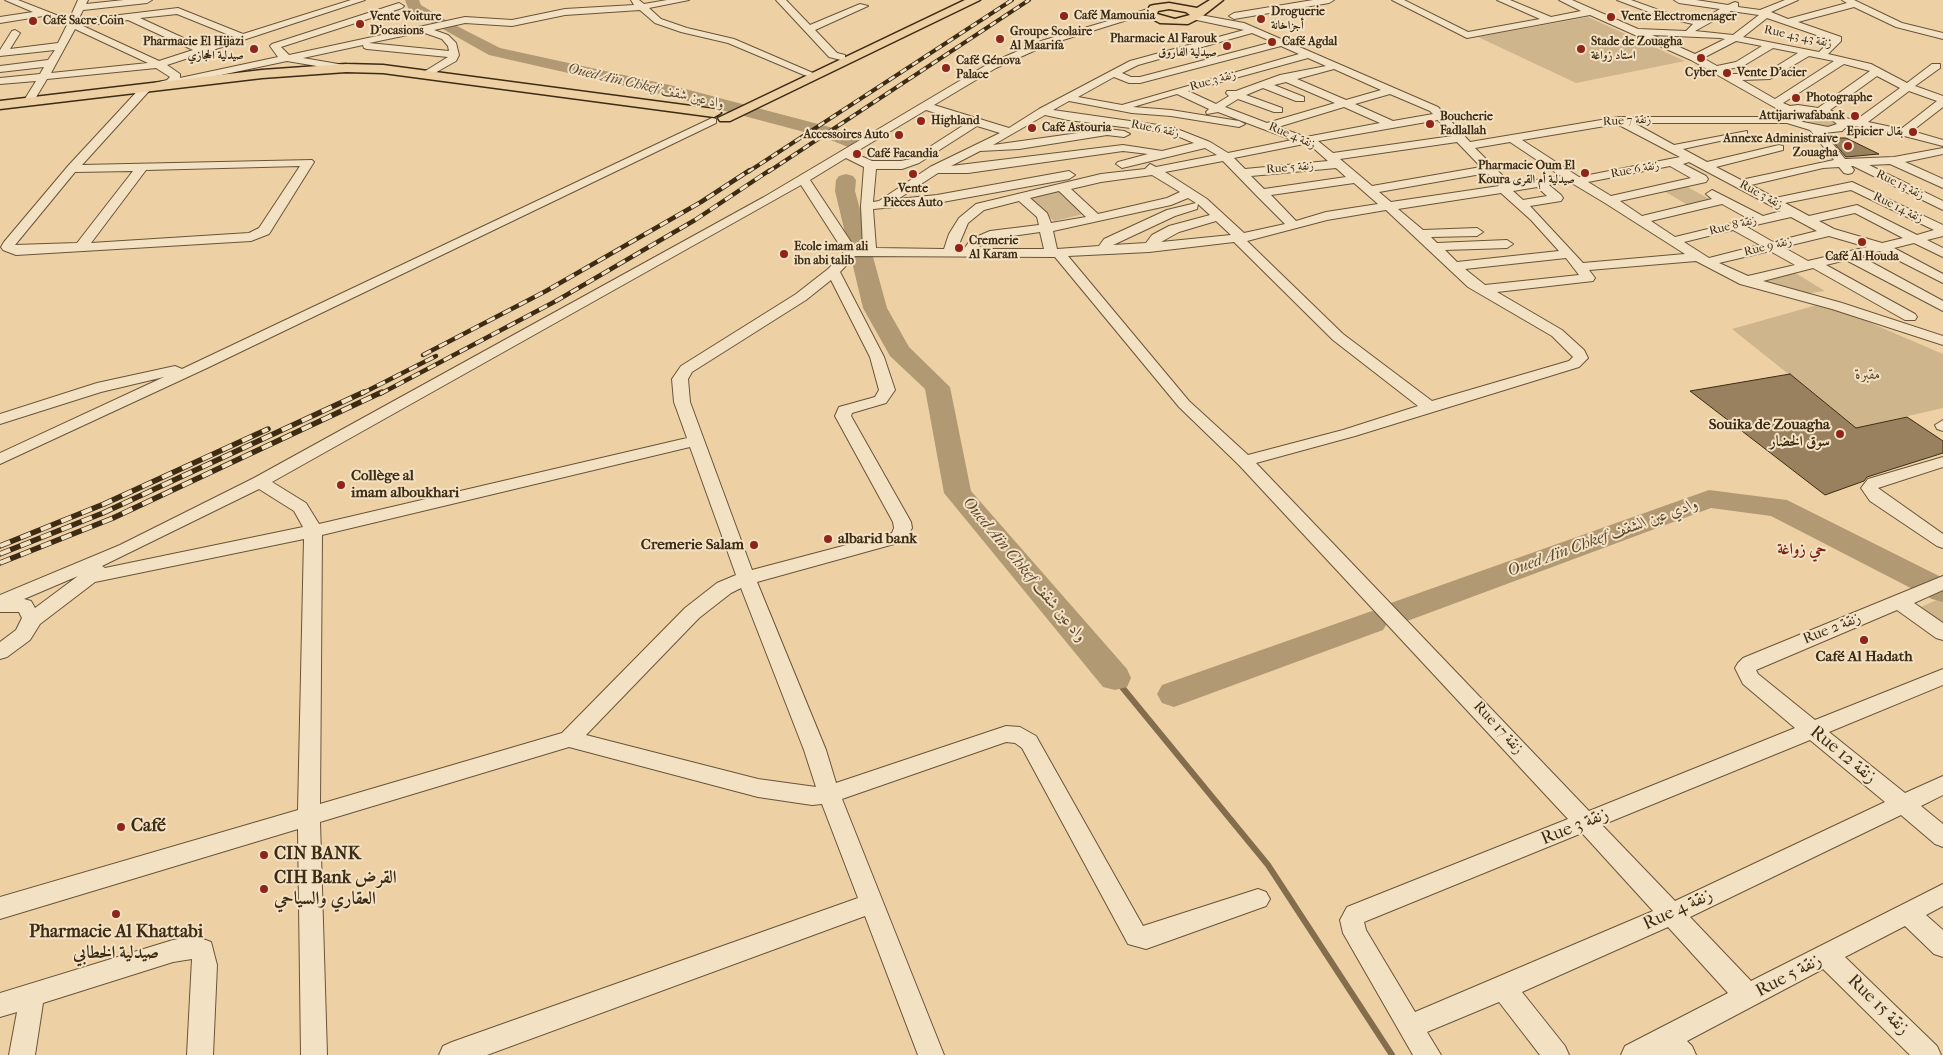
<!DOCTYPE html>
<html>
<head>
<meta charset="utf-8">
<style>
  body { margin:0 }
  canvas { display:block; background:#edd1a4 }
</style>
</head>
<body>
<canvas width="1943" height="1055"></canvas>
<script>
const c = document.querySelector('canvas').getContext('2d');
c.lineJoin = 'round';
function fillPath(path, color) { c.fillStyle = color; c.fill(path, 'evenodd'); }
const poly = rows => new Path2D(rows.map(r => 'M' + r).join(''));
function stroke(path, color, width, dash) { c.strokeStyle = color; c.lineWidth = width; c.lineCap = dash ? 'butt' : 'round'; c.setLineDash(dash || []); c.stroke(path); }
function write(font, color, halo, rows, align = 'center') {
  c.font = font + ' "IM FELL French Canon",Amiri,serif'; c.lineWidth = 4; c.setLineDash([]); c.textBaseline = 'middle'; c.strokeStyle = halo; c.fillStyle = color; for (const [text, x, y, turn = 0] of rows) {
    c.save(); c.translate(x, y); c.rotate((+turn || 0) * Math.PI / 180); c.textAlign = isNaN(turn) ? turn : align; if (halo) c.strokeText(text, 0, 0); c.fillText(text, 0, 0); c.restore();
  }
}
fillPath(poly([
  [1588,17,1685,61,1576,83,1478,37],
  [1799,111,1826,114,1838,122,1837,125,1828,127,1801,122,1794,117,1796,112],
  [1684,185,1711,200,1688,205,1662,190],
  [1058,191,1084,214,1054,221,1028,198],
  [1792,271,1825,291,1803,294,1756,280],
  [1824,303,1943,354,1943,408,1856,428,1732,329],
  [1943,597,1943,625,1919,608]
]), '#cfb58c');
stroke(poly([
  [1115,678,1118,682]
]), '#836d4d', 5);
stroke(poly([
  [1117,681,1268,865,1392,1055]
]), '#836d4d', 6);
fillPath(poly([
  [405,0,419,0,421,5,447,21,500,48,674,86,837,129,855,137,857,141,855,145,848,147,823,137,665,95,489,55,409,10,405,0],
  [846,174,853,176,856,180,855,191,887,308,909,347,950,387,971,491,1127,669,1131,678,1127,687,1115,690,1103,687,944,493,925,389,890,356,863,308,835,191,836,180,839,176,846,174],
  [1709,490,1787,500,1943,578,1943,602,1932,599,1771,516,1711,508,1410,620,1399,623,1388,620,1384,612,1388,604,1709,490],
  [1372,611,1383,614,1388,622,1383,630,1174,707,1162,703,1157,694,1162,685,1372,611]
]), '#b19973');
const building = poly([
  [1830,138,1846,138,1879,154,1846,157,1830,138],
  [1790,374,1856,428,1907,417,1943,441,1943,453,1867,477,1864,481,1825,495,1690,391,1790,374]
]);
fillPath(building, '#99815f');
stroke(building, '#3d2b14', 1);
const minor = poly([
  [5,0,18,0,69,20,78,0,88,0,86,4,124,0,152,0,147,3,83,10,78,20,178,8,243,34,351,0,365,0,167,65,180,74,180,78,278,57,270,46,272,44,399,3,404,6,402,8,281,47,289,55,465,17,512,20,565,9,634,5,631,0,639,0,644,4,667,0,689,0,649,8,661,19,687,28,734,39,813,73,808,76,804,75,728,43,681,32,655,23,640,10,565,15,512,26,465,23,434,30,448,35,456,43,459,55,456,61,426,78,421,75,422,73,448,57,367,49,364,48,363,45,303,58,350,66,350,70,346,71,287,61,150,90,82,165,312,160,314,162,269,234,251,241,16,255,3,250,1,247,4,242,68,166,142,86,167,80,170,77,156,68,47,79,32,104,24,104,23,102,36,81,0,84,0,78,40,74,44,67,0,72,0,66,48,60,55,50,0,56,0,50,12,31,15,30,20,33,10,49,58,43,67,25,43,16,0,23,0,17,33,12,5,0],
  [177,14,234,37,203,47,140,18,177,14],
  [128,20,193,50,159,61,83,26,128,20],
  [75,29,148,63,51,73,75,29],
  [422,32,442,39,448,46,449,51,369,43,422,32],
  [300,166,259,228,249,233,91,243,146,170,300,166],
  [133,171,77,243,15,245,75,172,133,171],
  [776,0,786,0,810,25,860,4,868,6,815,30,837,53,845,55,845,59,841,60,829,57,776,0],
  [1313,0,1334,0,1329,3,1234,19,1229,16,1234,13,1313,0],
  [1392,0,1404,0,1468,32,1540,19,1497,0,1510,0,1551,17,1581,11,1559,0,1572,0,1638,29,1686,31,1693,24,1662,17,1617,0,1631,0,1667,13,1701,20,1720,9,1679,3,1674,0,1696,0,1728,5,1735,2,1738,3,1738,7,1760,10,1785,0,1798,0,1771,12,1788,19,1847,3,1842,0,1854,0,1902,23,1943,33,1943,39,1896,27,1854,7,1798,22,1841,37,1841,41,1828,54,1871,64,1907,83,1932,64,1940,64,1940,68,1915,86,1943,96,1943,107,1912,131,1943,140,1943,146,1885,131,1848,125,1842,131,1824,133,1845,159,1894,157,1943,148,1943,154,1905,162,1943,179,1943,188,1890,164,1869,165,1943,201,1943,210,1853,166,1851,166,1854,170,1852,173,1848,174,1844,173,1839,167,1823,168,1751,185,1775,198,1852,182,1943,225,1943,236,1927,240,1943,248,1943,257,1914,243,1894,248,1943,274,1943,283,1880,251,1860,256,1943,301,1943,311,1846,260,1826,265,1915,314,1917,317,1915,320,1905,320,1813,268,1763,281,1842,303,1943,336,1943,345,1832,309,1740,284,1696,261,1589,270,1595,278,1593,281,1497,292,1562,330,1584,350,1588,358,1579,367,1355,436,1256,463,1589,811,1795,728,1743,684,1735,668,1738,663,1743,658,1943,576,1943,590,1914,603,1943,623,1943,640,1936,638,1897,610,1756,670,1758,674,1815,720,1943,669,1943,685,1829,732,1905,793,1943,776,1943,795,1921,806,1943,824,1943,847,1935,844,1901,815,1690,917,1751,981,1943,884,1943,906,1926,915,1943,930,1943,957,1934,954,1905,926,1845,957,1937,1046,1941,1055,1910,1055,1823,969,1687,1041,1692,1046,1696,1055,1621,1055,1625,1046,1728,993,1668,927,1522,992,1565,1046,1569,1055,1540,1055,1499,1002,1427,1032,1441,1055,1413,1055,1343,933,1340,920,1347,907,1568,819,1239,465,1179,407,1055,257,855,256,840,272,884,357,895,390,886,403,852,413,851,416,911,522,912,528,905,541,757,582,826,750,836,783,1006,726,1020,727,1036,736,1143,926,1258,889,1266,892,1270,899,1266,906,1146,949,1128,944,1022,748,1015,743,1006,742,842,799,944,1055,918,1055,865,916,487,1055,439,1055,443,1046,452,1042,858,898,822,804,812,805,758,797,569,747,320,822,327,1055,301,1055,298,829,0,919,0,897,298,810,304,539,95,582,40,624,30,640,7,657,0,659,0,642,16,630,22,618,19,612,0,612,0,595,120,545,254,478,764,197,988,64,1041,41,1148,9,1156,11,1047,45,996,68,934,105,1009,128,1039,109,1130,61,1244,30,1192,19,1190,17,1195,14,1244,23,1438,107,1470,142,1619,117,1780,117,1779,114,1781,111,1691,60,1590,15,1467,38,1392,0],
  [1731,11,1759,15,1733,35,1695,31,1731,11],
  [1767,18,1831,40,1819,52,1743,37,1767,18],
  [1252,33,1273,42,1140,77,1131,77,1122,73,1138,65,1252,33],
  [1652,35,1720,38,1725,39,1695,54,1652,35],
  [1736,41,1762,46,1736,62,1717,66,1703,58,1736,41],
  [1281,46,1299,54,1122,105,1078,97,1114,77,1129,83,1140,83,1281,46],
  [1773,48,1798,53,1764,74,1732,74,1725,70,1743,66,1773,48],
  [1809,56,1834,61,1775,99,1742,80,1770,79,1809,56],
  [1308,58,1326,66,1280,75,1236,91,1227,91,1226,93,1229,96,1216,104,1188,91,1308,58],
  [1844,64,1870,71,1818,108,1798,105,1790,106,1783,103,1844,64],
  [1334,69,1381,90,1346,100,1297,79,1334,69],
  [1877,76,1900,88,1856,120,1845,118,1830,110,1877,76],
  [1286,82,1335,103,1267,123,1225,107,1238,99,1274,112,1282,112,1282,108,1246,95,1263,88,1296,101,1304,101,1304,97,1274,85,1286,82],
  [1909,91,1937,101,1901,129,1868,122,1909,91],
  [1177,94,1209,109,1206,112,1207,114,1218,112,1292,140,1228,153,1210,142,1172,127,1053,110,1069,101,1132,113,1171,116,1239,127,1245,124,1239,121,1171,110,1133,107,1177,94],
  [1390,94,1430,111,1433,114,1393,121,1355,104,1390,94],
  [1344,107,1380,123,1306,137,1278,127,1344,107],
  [926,110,967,123,911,159,901,161,872,161,854,153,926,110],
  [1798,111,1827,116,1837,124,1828,127,1803,122,1790,114,1798,111],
  [1045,115,1068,120,1170,133,1194,143,1162,151,1123,145,951,166,980,151,1019,149,1107,135,1124,137,1130,134,1124,131,1107,129,993,145,1045,115],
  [1438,120,1452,136,1333,153,1318,141,1438,120],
  [1634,123,1787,123,1810,130,1834,160,1741,180,1716,167,1783,150,1783,146,1779,145,1707,162,1683,149,1747,135,1747,131,1674,145,1634,123],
  [1617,124,1680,157,1579,177,1522,140,1617,124],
  [977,126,1000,133,930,167,879,201,873,202,876,169,902,169,919,163,977,126],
  [1457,142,1481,167,1372,186,1340,159,1457,142],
  [1510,142,1561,176,1511,184,1475,148,1510,142],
  [1304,144,1311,146,1328,161,1245,169,1234,158,1304,144],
  [1205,148,1217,155,1156,167,1150,164,1145,169,1101,174,976,204,959,218,949,234,944,249,876,248,873,209,937,203,1069,179,1075,175,1069,171,937,195,898,199,938,173,968,173,1123,151,1148,154,1118,162,1116,164,1122,168,1205,148],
  [846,158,864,167,861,206,863,248,855,248,810,180,846,158],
  [1223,161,1257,196,1285,224,1244,233,1207,199,1165,172,1223,161],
  [1689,162,1781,211,1763,216,1712,190,1706,194,1712,199,1642,216,1620,201,1706,182,1708,179,1706,176,1683,164,1689,162],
  [1670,166,1691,178,1611,196,1588,182,1670,166],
  [1336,168,1346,177,1264,189,1251,176,1336,168],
  [1487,173,1499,186,1391,202,1379,192,1487,173],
  [1152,175,1180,192,1167,198,1098,214,1071,189,1101,182,1152,175],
  [1570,182,1605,203,1685,254,1583,263,1530,206,1561,201,1563,198,1561,195,1549,185,1570,182],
  [1354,183,1378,204,1326,212,1296,221,1271,195,1354,183],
  [801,185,844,252,828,269,796,294,681,366,672,379,674,402,687,438,319,524,306,503,272,482,801,185],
  [1537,187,1547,196,1523,200,1513,191,1537,187],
  [1851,190,1934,230,1917,235,1857,205,1809,216,1785,203,1851,190],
  [1059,191,1086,217,1051,223,1047,213,1030,198,1059,191],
  [1501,193,1531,220,1559,251,1457,262,1445,250,1507,248,1513,244,1507,240,1437,243,1431,237,1477,236,1483,232,1477,228,1423,230,1398,209,1501,193],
  [1188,198,1196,203,1167,210,1104,239,1099,246,1057,249,1053,231,1171,205,1188,198],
  [1019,201,1037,217,1039,225,990,231,971,239,964,249,957,249,968,223,984,210,1019,201],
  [1198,204,1210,215,1169,226,1152,235,1146,243,1113,245,1175,216,1197,209,1198,204],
  [1722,204,1749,219,1675,237,1651,221,1722,204],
  [1386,210,1468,287,1552,336,1573,357,1569,361,1432,401,1343,334,1247,241,1327,220,1386,210],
  [1855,213,1903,238,1882,243,1834,229,1819,221,1855,213],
  [1791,217,1817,231,1773,242,1747,227,1791,217],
  [1216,221,1231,235,1161,242,1179,232,1216,221],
  [1733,230,1760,245,1709,258,1684,242,1733,230],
  [1040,232,1044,249,977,249,981,245,998,238,1040,232],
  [1829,236,1867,247,1808,261,1783,247,1829,236],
  [1234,242,1333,340,1418,406,1343,430,1248,455,1189,401,1068,256,1149,252,1234,242],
  [1770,251,1795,265,1748,276,1719,263,1770,251],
  [1566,258,1579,275,1485,285,1465,269,1566,258],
  [831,280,870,357,879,390,875,397,839,407,835,416,893,522,894,528,892,533,752,570,690,402,688,379,692,372,806,300,831,280],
  [690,447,736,575,717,583,685,608,562,733,320,804,322,535,690,447],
  [259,489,294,511,303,527,105,568,102,566,259,489],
  [78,576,35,608,31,601,24,599,78,576],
  [741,588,804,750,816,787,758,779,586,735,699,618,731,593,741,588],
  [1810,740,1885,802,1675,901,1602,825,1810,740],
  [1582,833,1653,911,1415,1012,1366,930,1364,922,1582,833],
  [712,118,716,119,716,123,207,368,0,464,0,453,164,377,101,392,0,424,0,414,97,383,175,366,182,369,712,118],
  [1943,420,1943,431,1937,429,1935,425,1943,420],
  [1943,457,1943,467,1878,488,1943,534,1943,548,1937,546,1870,501,1861,488,1868,479,1943,457],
  [195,936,211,942,217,965,213,1055,187,1055,192,959,173,962,43,1003,35,1055,9,1055,17,1012,0,1017,0,993,173,940,195,936]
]);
const major = poly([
  [965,0,980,0,730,121,720,121,718,118,965,0],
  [1210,0,1223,0,1200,18,1188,24,1160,23,1145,15,1150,6,1154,5,1169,3,1197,8,1210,0],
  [1169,9,1186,12,1190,15,1175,19,1157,14,1158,11,1169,9],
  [346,64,383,65,714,109,721,113,714,117,383,73,346,72,262,78,0,109,0,101,262,70,346,64]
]);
stroke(minor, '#695438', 2);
stroke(major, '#3d2b14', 3);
fillPath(minor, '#f3e1c4');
fillPath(major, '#edd1a4');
const railFar2 = poly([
  [748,172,1012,0],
  [768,172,1029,0]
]);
const railFar1 = poly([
  [423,355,546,291,701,202,750,170],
  [361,394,436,356],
  [380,394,556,301,695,220,770,170]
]);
const rail = poly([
  [0,546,104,504,268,429],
  [0,554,103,513,364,392],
  [0,563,113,518,382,392]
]);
stroke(railFar2, '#3d2b14', 4);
stroke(railFar1, '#3d2b14', 4.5);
stroke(rail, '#3d2b14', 5.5);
stroke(railFar2, '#f3e1c4', 2.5, [7]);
stroke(railFar1, '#f3e1c4', 3, [9]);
stroke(rail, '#f3e1c4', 4, [11]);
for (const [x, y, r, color] of [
  [1064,16,5,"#8f2418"],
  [1611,17,5,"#8f2418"],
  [1261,19,5,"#8f2418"],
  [33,21,5,"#8f2418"],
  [360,24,5,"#8f2418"],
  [1000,39,5,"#8f2418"],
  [1272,42,5,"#8f2418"],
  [1227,46,5,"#8f2418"],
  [254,49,5,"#8f2418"],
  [1581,49,5,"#8f2418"],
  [1701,58,5,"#8f2418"],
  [946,68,5,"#8f2418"],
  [1727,73,5,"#8f2418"],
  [1796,98,5,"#8f2418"],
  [1855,116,5,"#8f2418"],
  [921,121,5,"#8f2418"],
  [1430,124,5,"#8f2418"],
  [1032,128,5,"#8f2418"],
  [1913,132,5,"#8f2418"],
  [899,135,5,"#8f2418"],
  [1848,146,5,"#8f2418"],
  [857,154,5,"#8f2418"],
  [1585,173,5,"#8f2418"],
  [913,174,5,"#8f2418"],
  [1862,242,5,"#8f2418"],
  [959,248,5,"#8f2418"],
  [784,254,5,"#8f2418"],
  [1840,434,5,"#8f2418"],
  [341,485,5,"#8f2418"],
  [828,539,5,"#8f2418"],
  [754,545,5,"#8f2418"],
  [1864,640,5,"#8f2418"],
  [121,827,5,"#8f2418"],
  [264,855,5,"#8f2418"],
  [264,889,5,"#8f2418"],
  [116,914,5,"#8f2418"]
]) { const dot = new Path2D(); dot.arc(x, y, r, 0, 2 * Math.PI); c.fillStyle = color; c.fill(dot); stroke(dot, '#f3e1c4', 2); }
write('bold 12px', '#3d2b14', '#f3e1c4', [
  ["Droguerie",1271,12],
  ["أجزاخانة",1271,26],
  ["Café Mamounia",1074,16],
  ["Vente Voiture",370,17],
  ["D'ocasions",370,31],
  ["Vente Electromenager",1621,17],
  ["Café Sacre Coin",43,21],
  ["Groupe Scolaire",1010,32],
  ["Al Maarifa",1010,46],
  ["Pharmacie Al Farouk",1217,39,"right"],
  ["صيدلية الفاروق",1217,53,"right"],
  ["Pharmacie El Hijazi",244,42,"right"],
  ["صيدلية الحجازي",244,56,"right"],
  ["Café Agdal",1282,42],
  ["Stade de Zouagha",1591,42],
  ["استاد زواغة",1591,56],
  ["Café Génova",956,61],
  ["Palace",956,75],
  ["Cyber",1701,73,"center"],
  ["Vente D'acier",1737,73],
  ["Photographe",1806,98],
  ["Attijariwafabank",1845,116,"right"],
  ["Boucherie",1440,117],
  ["Fadlallah",1440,131],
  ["Highland",931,121],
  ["Café Astouria",1042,128],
  ["Epicier بقال",1903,132,"right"],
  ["Accessoires Auto",889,135,"right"],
  ["Annexe Administraive",1838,139,"right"],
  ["Zouagha",1838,153,"right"],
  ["Café Facandia",867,154],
  ["Pharmacie Oum El",1575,166,"right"],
  ["Koura صيدلية أم القرى",1575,180,"right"],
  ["Vente",913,189,"center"],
  ["Pièces Auto",913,203,"center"],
  ["Cremerie",969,241],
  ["Al Karam",969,255],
  ["Ecole imam ali",794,247],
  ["ibn abi talib",794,261],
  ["Café Al Houda",1862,257,"center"]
], 'left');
write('12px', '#3d2b14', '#f3e1c4', [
  ["Rue 43 زنقة 43",1798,37,12],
  ["Rue 3 زنقة",1213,81,-16],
  ["Rue 7 زنقة",1627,121,-3],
  ["Rue 6 زنقة",1155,129,11],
  ["Rue 4 زنقة",1292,136,23],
  ["Rue 5 زنقة",1290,168,-5],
  ["Rue 6 زنقة",1635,170,-11],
  ["Rue 13 زنقة",1900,185,26],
  ["Rue 3 زنقة",1761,195,28],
  ["Rue 14 زنقة",1898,208,26],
  ["Rue 8 زنقة",1733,226,-14],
  ["Rue 9 زنقة",1768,247,-14]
]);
write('italic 14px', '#5a462c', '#f3e1c4', [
  ["Oued Aïn Chkef واد عين شقف",646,87,13]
]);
write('italic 15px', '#5a472c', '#f3e1c4', [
  ["مقبرة",1868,375]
]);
write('bold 15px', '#3d2b14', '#f3e1c4', [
  ["Souika de Zouagha",1830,425],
  ["سوق الخضار",1830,442],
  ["Collège al",351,476,"left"],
  ["imam alboukhari",351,493,"left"],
  ["albarid bank",838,539,"left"],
  ["Cremerie Salam",744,545],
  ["Café Al Hadath",1864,657,"center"]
], 'right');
write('15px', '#3d2b14', '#f3e1c4', [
  ["Rue 2 زنقة",1832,629,-22],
  ["Rue 17 زنقة",1498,728,47]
]);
write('italic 16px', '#5a462c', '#f3e1c4', [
  ["Oued Aïn Chkef وادي عين الشقف",1603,538,-20],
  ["Oued Aïn Chkef واد عين شقف",1024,570,50]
]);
write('bold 16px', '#7a1f14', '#f3e1c4', [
  ["حي زواغة",1802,550]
]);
write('18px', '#3d2b14', '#f3e1c4', [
  ["Rue 12 زنقة",1843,755,39],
  ["Rue 3 زنقة",1575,827,-22],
  ["Rue 4 زنقة",1678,910,-25],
  ["Rue 5 زنقة",1789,976,-28],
  ["Rue 15 زنقة",1878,1005,44]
]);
write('bold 18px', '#3d2b14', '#f3e1c4', [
  ["Café",131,827],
  ["CIN BANK",274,855],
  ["CIH Bank القرض",274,879],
  ["العقاري والسياحي",274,900],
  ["Pharmacie Al Khattabi",116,933,"center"],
  ["صيدلية الخطابي",116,954,"center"]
], 'left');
</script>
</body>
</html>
